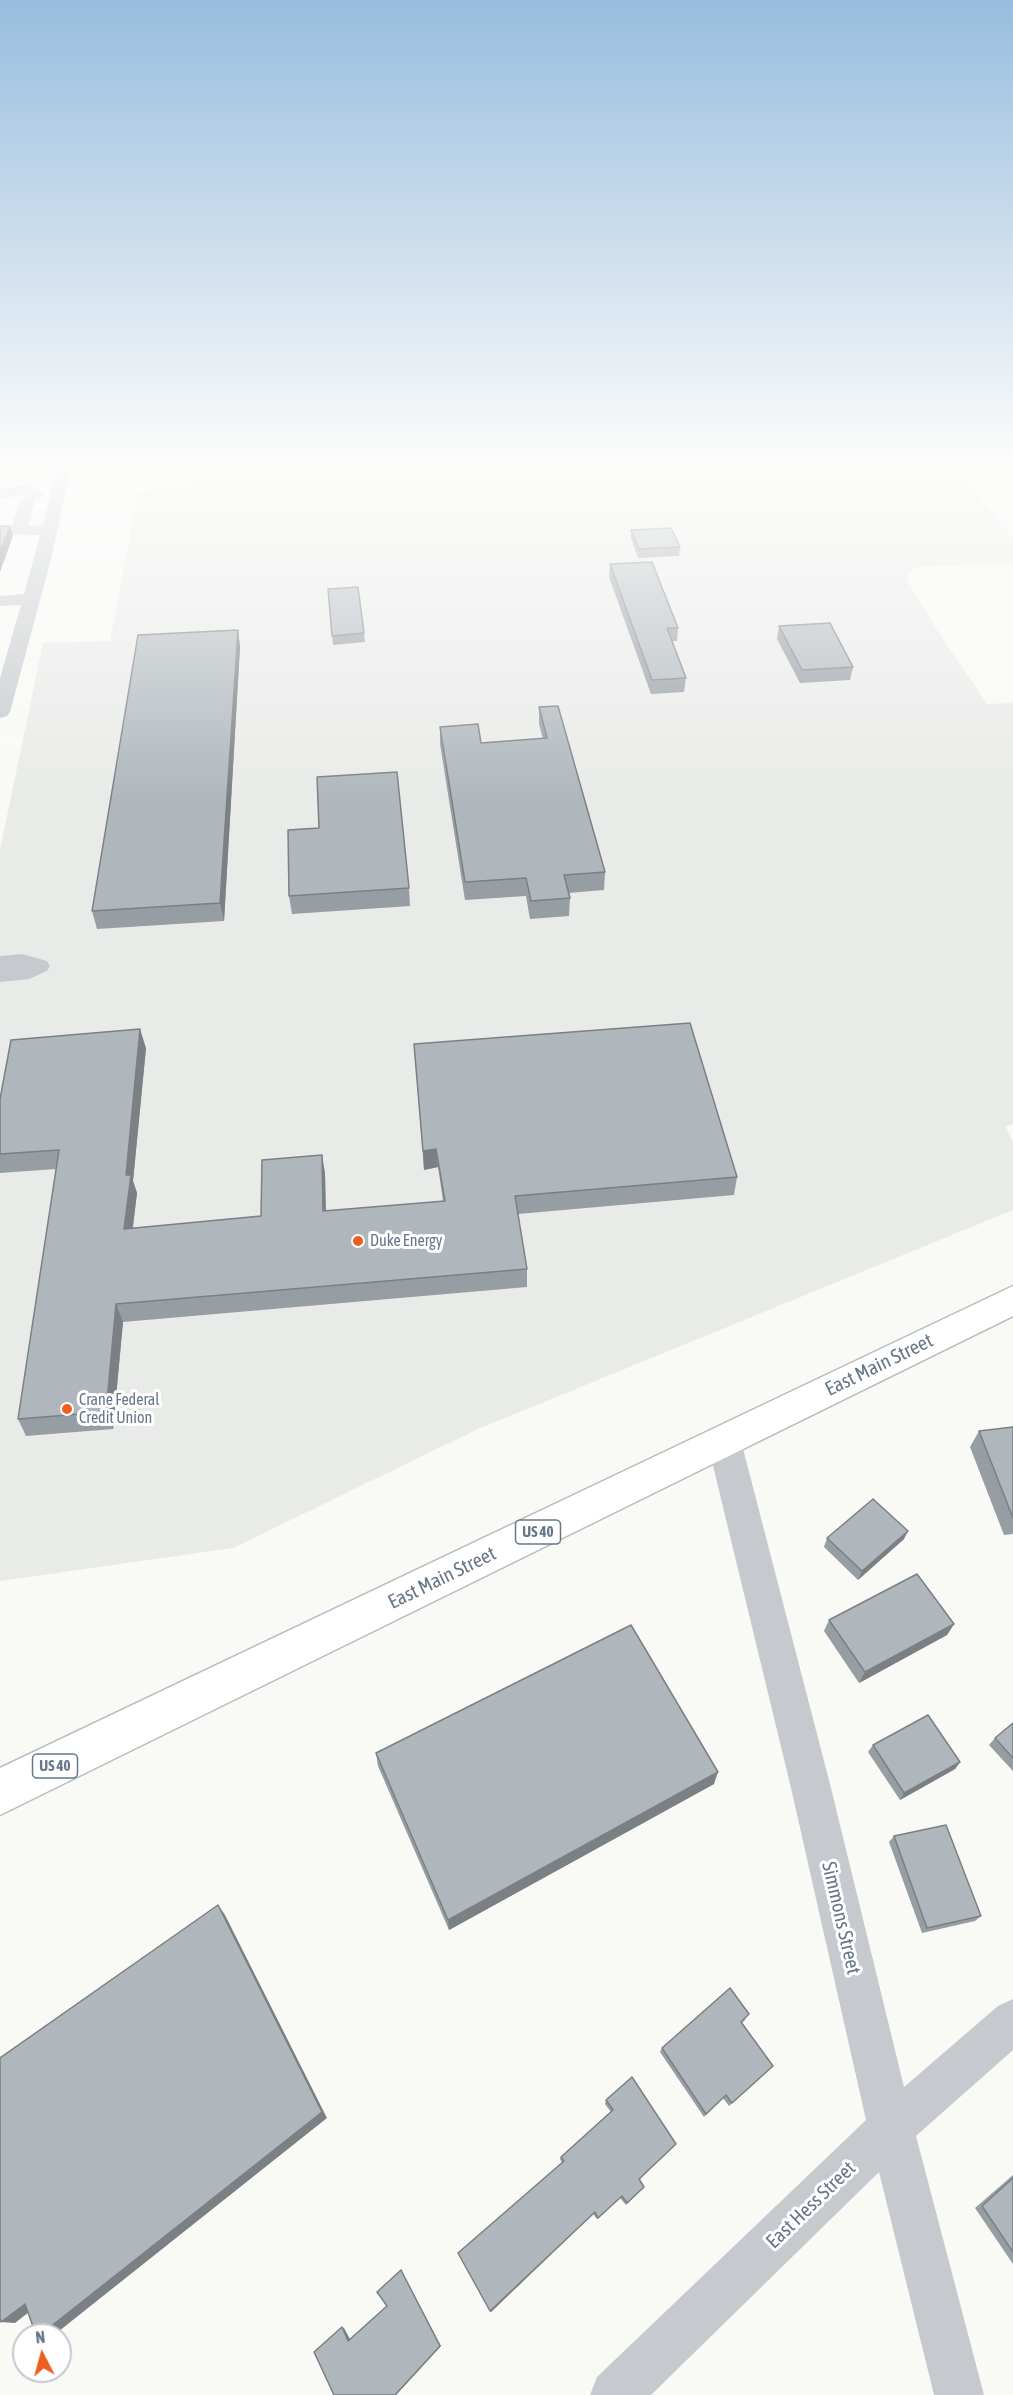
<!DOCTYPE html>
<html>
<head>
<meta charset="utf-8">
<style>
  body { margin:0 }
  #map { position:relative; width:1013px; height:2395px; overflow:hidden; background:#f9f9f6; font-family:"Asap Condensed",sans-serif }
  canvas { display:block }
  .north { position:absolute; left:12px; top:2323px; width:60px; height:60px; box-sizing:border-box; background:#fff; border:2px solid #c2c9d0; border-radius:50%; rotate:354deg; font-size:16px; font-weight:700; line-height:24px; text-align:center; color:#667789 }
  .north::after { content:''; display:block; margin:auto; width:21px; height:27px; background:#ee5e21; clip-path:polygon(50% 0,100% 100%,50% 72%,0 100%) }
</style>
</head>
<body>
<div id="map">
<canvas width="1013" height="2395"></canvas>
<div class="north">N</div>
</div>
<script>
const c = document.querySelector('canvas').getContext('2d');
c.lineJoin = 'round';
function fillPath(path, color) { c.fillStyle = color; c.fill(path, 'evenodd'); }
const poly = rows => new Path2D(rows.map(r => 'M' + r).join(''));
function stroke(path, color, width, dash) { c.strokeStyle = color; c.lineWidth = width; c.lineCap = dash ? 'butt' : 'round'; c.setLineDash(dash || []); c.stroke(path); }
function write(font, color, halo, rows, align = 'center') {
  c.font = font + ' "Asap Condensed",sans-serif'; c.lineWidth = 6; c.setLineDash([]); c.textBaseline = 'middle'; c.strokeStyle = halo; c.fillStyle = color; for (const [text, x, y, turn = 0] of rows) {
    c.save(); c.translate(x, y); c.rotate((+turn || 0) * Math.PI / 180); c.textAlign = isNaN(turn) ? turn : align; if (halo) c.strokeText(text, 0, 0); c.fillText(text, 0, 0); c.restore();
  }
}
fillPath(poly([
  [303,462,949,462,1013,538,1013,563,916,567,906,578,937,630,987,704,1013,703,1013,1124,1005,1126,1013,1142,1013,1210,478,1429,233,1548,0,1581,0,850,43,643,110,641,138,493]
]), '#e9ebe9');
const major = poly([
  [1013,1286,1013,1316,0,1815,0,1768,1013,1286]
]);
stroke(major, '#b9bdc1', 3);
stroke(poly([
  [27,470,44,468]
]), '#bfc2c4', 2, [1.5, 1.5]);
fillPath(poly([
  [58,462,72,462,51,559,10,712,7,716,0,718,0,678,21,605,0,606,0,596,24,594,40,535,12,534,10,531,20,501,28,496,26,494,0,499,0,489,29,484,34,486,44,495,41,498,35,499,28,526,43,525,58,462],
  [22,954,47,961,50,966,47,971,29,979,0,982,0,956,22,954],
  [724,1427,736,1431,741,1441,831,1788,904,2087,998,2006,1013,1999,1013,2050,916,2136,984,2395,934,2395,879,2172,651,2395,590,2395,597,2377,866,2120,791,1788,707,1441,712,1431,724,1427]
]), '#c6cace');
fillPath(major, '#fff');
fillPath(poly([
  [631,530,680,547,679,556,638,558,631,538],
  [610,564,678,628,677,641,672,641,686,678,684,692,651,694,609,577],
  [328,589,364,633,365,642,333,645],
  [779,626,853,667,850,680,800,683,777,639],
  [238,630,240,647,224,921,97,929,92,911],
  [539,707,605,872,604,890,568,893,570,898,569,916,530,919,526,896,465,900,440,744,440,727,481,743,543,739,539,724],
  [409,888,410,906,292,914,289,896],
  [414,1044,737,1177,734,1195,518,1214,527,1269,527,1287,123,1322,113,1429,26,1436,18,1419,56,1169,0,1173,0,1099,146,1048,133,1181,137,1193,133,1228,261,1216,322,1155,325,1174,326,1211,443,1201,438,1167,424,1170],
  [1013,1427,1013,1534,1004,1535,970,1447,979,1431],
  [827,1538,904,1539,858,1580,824,1547],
  [829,1620,954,1624,947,1635,859,1683,824,1631],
  [1013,1723,1013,1771,989,1745,995,1738],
  [873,1745,960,1762,955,1769,900,1800,868,1752],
  [376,1753,714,1784,449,1930,378,1766],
  [894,1836,981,1916,975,1921,922,1933,889,1842],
  [746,2019,742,2023,769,2070,729,2106,723,2098,704,2117,660,2052,662,2048],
  [606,2100,676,2144,640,2179,644,2187,626,2205,620,2198,597,2219,593,2214,491,2312,458,2253,562,2163,560,2159,561,2157,611,2112,605,2104],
  [1013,2175,1013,2264,975,2208]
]), '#969da3');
fillPath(poly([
  [10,526,13,536,0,572,0,553],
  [238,630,240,647,224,921,220,903],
  [140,1029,146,1048,133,1181,137,1193,130,1247,124,1229,126,1175],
  [436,1149,438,1167,424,1170,423,1151],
  [322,1155,325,1174,326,1229,323,1211],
  [116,1304,123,1322,113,1429,106,1412],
  [908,1531,904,1539,858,1580,862,1571],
  [954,1624,947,1635,859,1683,865,1672],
  [960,1762,955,1769,900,1800,904,1793],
  [718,1772,714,1784,449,1930,448,1920],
  [218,1905,225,1915,327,2118,54,2335,40,2335],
  [595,2212,593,2214,491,2312,490,2311],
  [401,2270,441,2346,396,2395,395,2395],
  [25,2304,38,2305,15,2323,1,2322],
  [342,2327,344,2328,351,2341,348,2341]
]), '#7a8084');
const building = poly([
  [0,526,10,526,0,553,0,526],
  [671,528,680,547,639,549,631,530,671,528],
  [652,562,678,628,667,628,686,678,652,680,610,564,652,562],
  [358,587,364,633,332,636,328,589,358,587],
  [830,623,853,667,802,670,779,626,830,623],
  [238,630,220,903,92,911,138,635,238,630],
  [558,706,605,872,564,875,570,898,531,901,526,878,465,882,440,727,478,724,481,743,547,738,539,707,558,706],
  [397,772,409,888,289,896,288,830,319,828,317,777,397,772],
  [690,1023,737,1177,515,1196,527,1269,116,1304,106,1412,18,1419,59,1150,0,1154,0,1099,11,1040,140,1029,126,1175,131,1175,124,1229,261,1216,262,1160,322,1155,323,1211,445,1201,436,1149,423,1151,414,1044,690,1023],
  [1013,1427,1013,1518,979,1431,1013,1427],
  [873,1499,908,1531,862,1571,827,1538,873,1499],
  [917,1574,954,1624,865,1672,829,1620,917,1574],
  [631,1625,718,1772,448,1920,376,1753,631,1625],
  [928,1715,960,1762,904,1793,873,1745,928,1715],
  [1013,1723,1013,1758,995,1738,1013,1723],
  [946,1825,981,1916,927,1928,894,1836,946,1825],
  [218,1905,322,2112,40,2335,36,2335,25,2304,1,2322,0,2318,0,2058,218,1905],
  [730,1988,749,2014,741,2022,773,2066,732,2103,726,2095,706,2114,662,2048,730,1988],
  [632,2077,676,2144,639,2179,644,2187,627,2203,622,2196,598,2218,595,2212,490,2311,458,2253,564,2161,561,2157,613,2110,606,2100,632,2077],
  [1013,2178,1013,2252,982,2206,1013,2178],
  [401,2270,440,2346,395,2395,334,2395,314,2352,342,2327,348,2341,387,2306,377,2292,401,2270]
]);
fillPath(building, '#afb7bd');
stroke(building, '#7a8084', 1.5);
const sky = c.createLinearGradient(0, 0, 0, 798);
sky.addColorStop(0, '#98bdde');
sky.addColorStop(0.58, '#fcfcfb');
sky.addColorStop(1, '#fcfcfb00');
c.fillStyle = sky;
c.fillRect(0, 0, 1013, 798);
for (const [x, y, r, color] of [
  [358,1241,6,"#ee5e21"],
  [67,1409,6,"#ee5e21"]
]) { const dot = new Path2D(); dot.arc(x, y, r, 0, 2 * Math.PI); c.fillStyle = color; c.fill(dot); stroke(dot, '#fff', 2); }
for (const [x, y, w] of [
  [538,1532,45],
  [55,1766,45]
]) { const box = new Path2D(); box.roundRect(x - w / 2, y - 12, w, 24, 4.5); c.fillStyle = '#fff'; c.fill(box); stroke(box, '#667789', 1.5); }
write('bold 15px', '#667789', null, [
  ["US 40",538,1532],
  ["US 40",55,1766]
]);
write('16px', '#667789', '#fff', [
  ["Duke Energy",370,1241],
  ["Crane Federal",79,1400],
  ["Credit Union",79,1418]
], 'left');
write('20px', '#667789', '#fff', [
  ["East Main Street",879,1365,-26],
  ["East Main Street",442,1578,-26],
  ["Simmons Street",841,1918,77],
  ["East Hess Street",811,2205,-44]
]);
</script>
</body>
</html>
